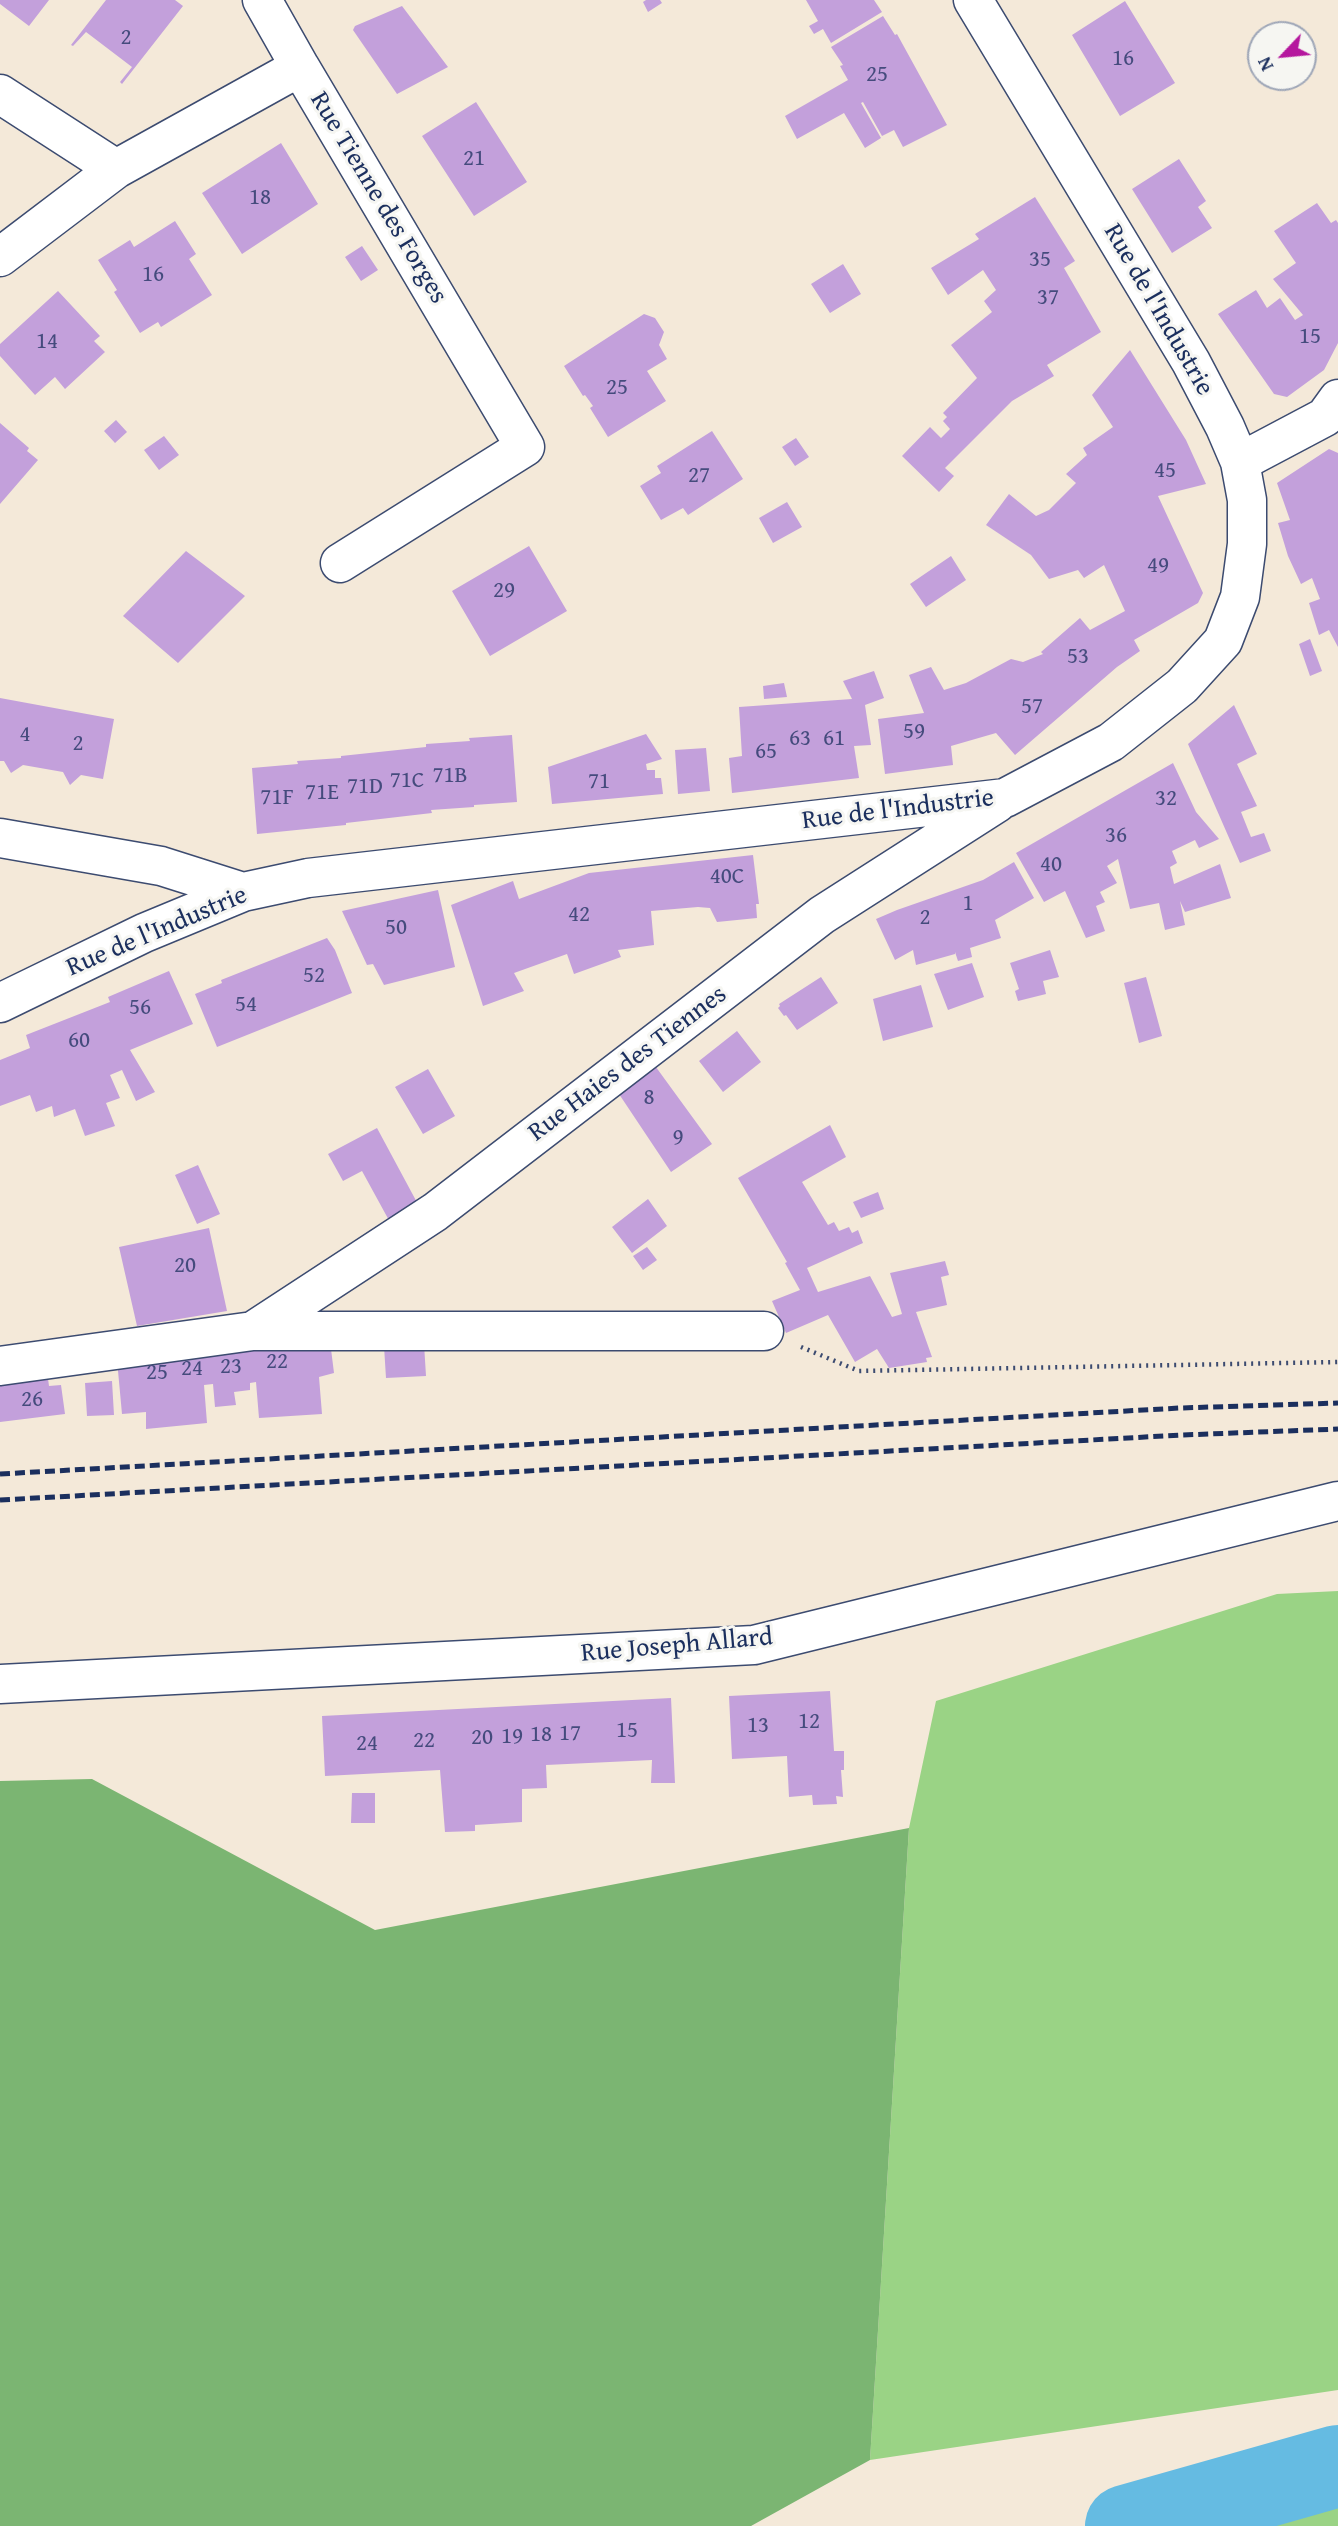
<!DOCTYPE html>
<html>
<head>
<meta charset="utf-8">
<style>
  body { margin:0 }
  #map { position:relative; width:1338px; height:2526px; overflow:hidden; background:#f4e9d9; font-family:"Gentium Book Plus",serif }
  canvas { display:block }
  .north { position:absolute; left:1247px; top:21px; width:70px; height:70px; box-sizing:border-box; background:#f6f6f2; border:2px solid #9ea6b7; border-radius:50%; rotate:244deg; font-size:19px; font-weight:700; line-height:28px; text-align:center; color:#1b2f5e }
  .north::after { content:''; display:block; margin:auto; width:24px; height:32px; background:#b5179e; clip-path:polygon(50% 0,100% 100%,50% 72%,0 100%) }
</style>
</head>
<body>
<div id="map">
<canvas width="1338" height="2526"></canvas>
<div class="north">N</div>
</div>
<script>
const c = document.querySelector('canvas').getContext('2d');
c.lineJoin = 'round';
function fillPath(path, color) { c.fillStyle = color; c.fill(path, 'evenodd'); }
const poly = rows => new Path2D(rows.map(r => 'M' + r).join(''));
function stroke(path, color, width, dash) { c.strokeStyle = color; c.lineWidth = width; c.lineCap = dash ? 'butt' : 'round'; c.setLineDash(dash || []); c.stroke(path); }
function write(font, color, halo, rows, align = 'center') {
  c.font = font + ' "Gentium Book Plus",serif'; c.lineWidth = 6; c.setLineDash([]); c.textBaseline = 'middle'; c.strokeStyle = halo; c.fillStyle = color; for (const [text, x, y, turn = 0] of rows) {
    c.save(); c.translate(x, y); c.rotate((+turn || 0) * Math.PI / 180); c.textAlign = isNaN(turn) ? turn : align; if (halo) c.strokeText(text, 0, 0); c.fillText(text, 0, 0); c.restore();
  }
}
fillPath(poly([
  [1338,1591,1338,2390,870,2460,909,1828,936,1701,1277,1594],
  [1338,2501,1338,2526,1245,2526]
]), '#9ad385');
fillPath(poly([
  [92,1779,375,1930,909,1828,870,2460,751,2526,0,2526,0,1781]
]), '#7bb572');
stroke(poly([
  [1126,2526,1338,2466]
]), '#65bbe2', 82);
fillPath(poly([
  [0,0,49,0,29,26,0,4],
  [106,0,175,0,183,6,122,84,120,82,132,67,86,32,73,46,71,45],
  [646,0,660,0,662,3,648,12,643,2],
  [806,0,874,0,882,12,831,43,823,29,814,34,809,26,818,21],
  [1125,1,1175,83,1120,116,1072,35],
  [402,6,448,67,397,94,353,30,355,26],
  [883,16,895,35,897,34,947,125,903,147,894,130,882,136,863,102,861,103,881,138,865,148,844,113,797,139,785,116,848,80,840,66,843,65,831,47],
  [476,102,527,182,474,216,422,136],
  [281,143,318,204,242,254,202,193],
  [1179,159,1206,201,1198,207,1212,228,1172,253,1132,189],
  [1035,197,1075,261,1064,268,1101,332,1047,365,1054,376,1012,401,945,468,954,476,939,492,902,456,930,427,941,438,950,429,943,421,947,417,943,413,977,378,951,345,992,312,984,301,996,290,983,270,948,295,931,268,979,239,975,234],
  [1317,203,1331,223,1336,220,1338,223,1338,343,1324,370,1287,397,1274,394,1218,314,1256,290,1267,308,1280,298,1295,320,1303,315,1273,279,1296,263,1274,231],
  [175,221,196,254,189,259,212,295,161,327,158,322,140,333,114,292,117,290,98,260,130,240,134,247],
  [362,246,378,270,361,281,345,257],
  [843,264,861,294,830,313,811,284],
  [58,291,100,336,94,341,105,352,65,389,55,377,35,395,0,356,0,344],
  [644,314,655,318,664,332,659,345,667,359,647,371,666,401,608,437,590,408,593,406,585,395,583,396,564,366],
  [1130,350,1186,440,1206,484,1158,496,1203,593,1198,603,1134,640,1140,651,1117,667,1015,755,996,733,951,746,953,765,885,774,878,719,924,713,909,675,931,667,944,690,966,683,1011,659,1023,662,1043,654,1041,652,1080,618,1090,630,1125,611,1104,565,1084,578,1078,570,1049,579,1031,555,986,525,1009,494,1036,516,1049,510,1076,483,1066,474,1087,455,1083,448,1113,427,1092,395],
  [116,420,127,432,115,443,104,431],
  [0,423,29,448,27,451,38,460,0,504],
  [712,431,743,479,688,515,683,508,661,520,640,486,661,473,657,466],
  [164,436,179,455,159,470,144,450],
  [796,438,809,457,795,466,782,447],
  [1329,449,1338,453,1338,647,1329,630,1319,635,1309,603,1320,599,1312,578,1301,584,1288,556,1278,523,1290,520,1277,483],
  [787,502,802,527,773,543,759,518],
  [529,546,567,611,490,656,452,591],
  [186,551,245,596,178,663,123,616],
  [951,556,966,580,926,607,910,584],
  [1310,639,1322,671,1310,676,1299,644],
  [874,671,884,698,865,705,871,745,854,746,859,778,732,793,729,758,742,756,739,707,852,699,843,681],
  [784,683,787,697,764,699,763,686],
  [0,698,114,719,103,779,81,775,70,785,63,772,23,765,11,773,4,761,0,761],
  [1234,705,1257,754,1237,764,1257,806,1241,812,1251,837,1264,833,1271,851,1240,863,1188,744],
  [646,734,662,759,646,764,647,770,655,770,655,778,661,778,663,794,552,804,548,767],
  [512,735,517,802,474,805,474,807,431,810,432,813,346,823,346,825,257,834,252,768,298,764,297,761,341,758,341,756,426,747,426,744,470,741,469,738],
  [706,748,710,791,678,794,675,750],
  [1173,763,1196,812,1219,839,1199,848,1195,840,1172,851,1177,863,1170,867,1174,884,1220,864,1231,898,1185,912,1180,901,1185,925,1165,930,1159,903,1130,909,1118,859,1107,866,1117,883,1100,892,1105,902,1096,906,1105,931,1086,938,1065,891,1044,902,1016,853],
  [753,855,759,904,756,904,757,918,717,922,710,908,698,907,651,911,654,945,618,950,621,957,574,974,567,954,514,973,524,991,483,1006,451,905,513,881,519,899,589,873],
  [1014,862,1034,898,995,920,1001,938,970,948,972,957,958,961,955,952,955,954,916,965,913,950,895,960,876,919,897,910,983,880],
  [438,890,455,967,384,985,373,964,367,965,342,911],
  [327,938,335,950,352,993,217,1047,195,994,222,983,221,980],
  [1050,950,1059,977,1043,981,1046,994,1018,1001,1015,991,1019,989,1010,963],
  [972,963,984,997,948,1010,934,974],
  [169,971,193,1024,130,1050,155,1092,136,1101,122,1070,110,1075,120,1098,106,1103,115,1126,85,1136,75,1109,54,1117,52,1106,36,1112,30,1095,0,1106,0,1060,30,1048,26,1035,110,1002,108,997],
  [821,977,838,1003,797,1030,786,1015,784,1016,778,1008,780,1006,779,1004],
  [1146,977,1162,1036,1139,1043,1124,983],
  [921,985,933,1027,883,1041,873,999],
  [737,1031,761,1062,723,1092,699,1061],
  [653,1063,712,1144,671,1172,615,1088],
  [428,1069,455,1116,423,1134,395,1087],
  [830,1125,846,1157,802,1182,828,1225,834,1222,839,1231,849,1227,852,1233,858,1230,863,1243,807,1268,818,1292,870,1276,892,1317,902,1314,890,1273,945,1261,949,1275,941,1277,947,1305,916,1312,932,1357,926,1358,927,1362,889,1368,877,1349,855,1362,828,1315,786,1333,772,1301,800,1290,785,1263,787,1262,738,1178],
  [377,1128,420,1208,391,1224,362,1171,343,1181,328,1154],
  [198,1165,220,1214,197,1224,175,1175],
  [878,1192,884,1209,861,1218,853,1202],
  [648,1199,667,1226,632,1253,612,1227],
  [209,1228,227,1311,137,1326,119,1247],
  [647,1247,657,1260,643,1270,633,1256],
  [301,1341,331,1349,334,1373,319,1377,322,1414,259,1418,256,1382,250,1383,250,1390,234,1392,236,1405,215,1407,213,1384,204,1385,207,1423,146,1429,146,1412,122,1414,117,1360],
  [424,1344,426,1376,386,1378,384,1346],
  [46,1364,49,1386,61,1385,65,1414,0,1422,0,1370],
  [112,1381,114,1415,87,1416,85,1383],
  [830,1691,834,1751,844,1751,844,1770,841,1770,843,1797,836,1796,837,1804,813,1805,812,1795,789,1797,787,1756,732,1759,729,1696],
  [671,1698,675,1783,651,1783,652,1760,546,1765,547,1788,522,1789,522,1822,475,1825,475,1831,445,1832,440,1770,325,1776,322,1716],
  [352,1793,375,1793,375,1823,351,1823]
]), '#c3a0db');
const minor = poly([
  [262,0,300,67],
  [0,94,116,169],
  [0,257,116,169,300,67,525,447,340,563],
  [1240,462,1325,417,1338,399],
  [0,838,161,866,243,892],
  [0,1003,144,933,243,892,308,878,1005,798,1111,742,1182,686,1223,641,1240,597,1247,544,1247,500,1240,462,1225,427,1191,362,973,0],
  [253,1331,435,1212,822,915,997,803],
  [0,1366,253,1331,764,1331],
  [0,1684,754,1645,1338,1501]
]);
stroke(minor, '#3c4b70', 41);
stroke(poly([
  [801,1347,859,1371,1338,1362]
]), '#3c4b70', 4.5, [2, 5]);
stroke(minor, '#fff', 38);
stroke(poly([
  [0,1474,1180,1408,1338,1403],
  [0,1500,1182,1435,1338,1429]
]), '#1b2f5e', 5, [10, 5]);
write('23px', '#454b7d', null, [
  ["2",126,38],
  ["16",1123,59],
  ["25",877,75],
  ["21",474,159],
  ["18",260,198],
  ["35",1040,260],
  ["16",153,275],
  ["37",1048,298],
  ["15",1310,337],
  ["14",47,342],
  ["25",617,388],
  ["45",1165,471],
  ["27",699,476],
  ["49",1158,566],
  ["29",504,591],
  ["53",1078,657],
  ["57",1032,707],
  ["59",914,732],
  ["4",25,735],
  ["63",800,739],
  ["61",834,739],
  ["2",78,744],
  ["65",766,752],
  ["71B",450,776],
  ["71C",407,781],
  ["71",599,782],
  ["71D",365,787],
  ["71E",322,793],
  ["71F",277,798],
  ["32",1166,799],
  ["36",1116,836],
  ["40",1051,865],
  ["40C",727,877],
  ["1",968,904],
  ["42",579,915],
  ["2",925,918],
  ["50",396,928],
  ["52",314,976],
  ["54",246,1005],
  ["56",140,1008],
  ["60",79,1041],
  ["8",649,1098],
  ["9",678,1138],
  ["20",185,1266],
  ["22",277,1362],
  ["23",231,1367],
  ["24",192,1369],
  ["25",157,1373],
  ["26",32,1400],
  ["12",809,1722],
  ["13",758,1726],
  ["15",627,1731],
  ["17",570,1734],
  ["18",541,1735],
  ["19",512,1737],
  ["20",482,1738],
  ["22",424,1741],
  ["24",367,1744]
]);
write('26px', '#1b2f5e', '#f6f6f2', [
  ["Rue Tienne des Forges",378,198,59],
  ["Rue de l'Industrie",1158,310,60],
  ["Rue de l'Industrie",898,810,-7],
  ["Rue de l'Industrie",157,932,-23],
  ["Rue Haies des Tiennes",628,1064,-37],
  ["Rue Joseph Allard",677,1646,-5]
]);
</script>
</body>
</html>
